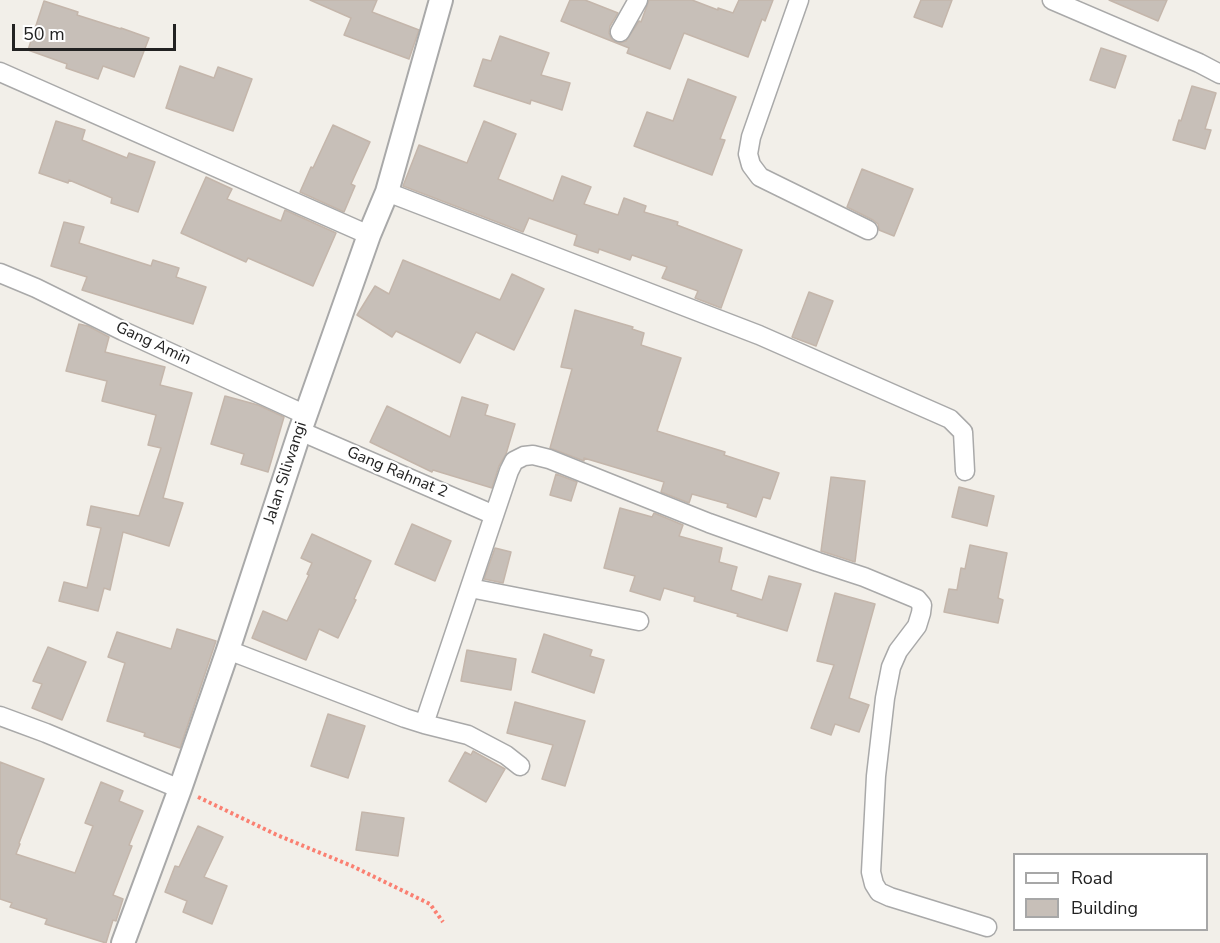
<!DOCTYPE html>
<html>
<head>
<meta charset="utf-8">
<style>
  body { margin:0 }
  #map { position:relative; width:1220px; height:943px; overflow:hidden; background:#f2efe9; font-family:"Nunito Sans",sans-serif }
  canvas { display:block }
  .legend { position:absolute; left:1013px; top:853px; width:195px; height:78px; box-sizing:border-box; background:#fff; border:2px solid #a7a7a7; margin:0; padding:8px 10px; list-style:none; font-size:18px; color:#222 }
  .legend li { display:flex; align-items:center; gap:12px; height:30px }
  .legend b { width:30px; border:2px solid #a7a7a7 }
  .scale { position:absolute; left:12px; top:24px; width:164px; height:27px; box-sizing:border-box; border:3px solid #222; border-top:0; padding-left:8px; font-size:18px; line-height:21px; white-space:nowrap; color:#222; -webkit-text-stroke:4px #fff; paint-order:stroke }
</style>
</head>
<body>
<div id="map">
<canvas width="1220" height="943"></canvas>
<ul class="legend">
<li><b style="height:8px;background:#fff"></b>Road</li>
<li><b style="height:16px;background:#c7bfb8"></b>Building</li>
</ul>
<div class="scale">50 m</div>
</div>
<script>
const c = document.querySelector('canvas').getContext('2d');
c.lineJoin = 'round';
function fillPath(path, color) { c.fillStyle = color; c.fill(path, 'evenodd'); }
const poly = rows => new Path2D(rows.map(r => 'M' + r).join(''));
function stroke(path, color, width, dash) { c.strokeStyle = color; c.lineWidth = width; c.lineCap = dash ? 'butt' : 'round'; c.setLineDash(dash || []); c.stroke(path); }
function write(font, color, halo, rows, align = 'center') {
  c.font = font + ' "Nunito Sans",sans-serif'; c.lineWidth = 4.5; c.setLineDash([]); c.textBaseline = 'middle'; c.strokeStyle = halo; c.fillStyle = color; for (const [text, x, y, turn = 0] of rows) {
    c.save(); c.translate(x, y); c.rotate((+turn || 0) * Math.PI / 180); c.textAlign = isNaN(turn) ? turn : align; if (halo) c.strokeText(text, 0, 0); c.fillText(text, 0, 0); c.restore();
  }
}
const building = poly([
  [310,0,377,0,372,12,419,30,409,59,344,35,351,18,310,0],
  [570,0,585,0,618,13,610,26,609,33,611,38,614,41,620,43,626,41,639,21,641,22,649,0,692,0,718,10,718,8,733,13,739,0,773,0,765,21,762,19,748,57,684,33,670,69,627,53,629,48,561,21,570,0],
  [921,0,952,0,942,27,914,17,921,0],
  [1109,0,1167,0,1158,21,1109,0],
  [44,1,78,12,77,15,121,29,121,28,149,38,134,77,103,66,98,79,66,68,67,64,28,50,44,1],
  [500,36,549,53,541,75,570,83,562,110,531,100,530,104,474,86,483,59,491,61,500,36],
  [1101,48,1126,56,1115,88,1090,80,1101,48],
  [180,66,214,78,218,67,252,79,233,131,166,108,180,66],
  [688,79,736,97,720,139,725,140,712,175,634,146,647,112,673,121,688,79],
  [1192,86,1216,93,1205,129,1211,130,1205,149,1173,140,1179,120,1181,121,1192,86],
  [56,121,85,130,82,140,127,158,129,153,155,162,138,212,111,203,112,198,69,180,68,183,39,173,56,121],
  [484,121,516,134,498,179,553,201,562,176,591,187,584,204,618,215,624,198,646,206,644,212,678,222,677,225,742,250,721,308,695,298,698,291,662,278,667,267,632,255,630,260,599,249,598,253,574,245,577,235,529,218,523,232,403,186,419,145,467,163,484,121],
  [333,125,370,142,351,184,355,186,344,212,300,192,311,167,313,168,333,125],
  [862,169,913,189,894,236,879,230,878,224,873,220,847,207,862,169],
  [206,177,232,189,227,199,281,221,285,210,336,233,313,286,248,258,246,262,181,233,206,177],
  [64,222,84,227,79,243,151,266,153,260,179,268,176,277,206,287,193,324,82,290,87,277,51,266,64,222],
  [403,260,500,300,512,274,544,289,514,350,476,332,460,363,396,331,392,337,357,315,375,286,389,294,403,260],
  [809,292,833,301,816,346,792,337,809,292],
  [575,310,633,327,632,329,644,333,641,345,681,358,657,431,725,452,724,455,779,473,770,499,763,497,756,517,727,507,728,504,692,494,689,503,661,492,664,482,584,458,584,461,550,448,572,369,561,367,575,310],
  [79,324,88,326,109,337,105,352,165,367,160,385,192,393,163,498,183,503,169,546,123,532,110,590,104,588,98,611,59,601,64,582,87,588,101,528,87,525,91,506,139,516,161,448,148,445,156,415,102,401,107,381,66,371,79,324],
  [225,396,258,405,284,417,268,472,241,464,244,454,211,444,225,396],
  [462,397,488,405,485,415,515,424,506,454,499,466,492,488,433,470,432,472,370,442,387,406,450,437,462,397],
  [556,474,577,482,571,501,550,495,556,474],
  [831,477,865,481,855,562,821,551,831,477],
  [959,487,994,496,987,526,952,517,959,487],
  [620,508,652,517,654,513,683,525,679,536,722,548,719,562,737,567,731,590,762,600,769,576,801,584,787,631,737,616,738,614,694,601,695,597,664,588,660,600,630,591,635,576,604,568,620,508],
  [412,524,451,541,435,581,395,564,412,524],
  [312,534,371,561,354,599,356,600,338,638,319,629,306,660,252,638,263,611,287,621,309,575,307,574,312,563,301,558,312,534],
  [970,545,1007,553,998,598,1003,600,998,623,944,612,949,589,957,590,961,568,965,569,970,545],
  [495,548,511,552,503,583,484,579,495,548],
  [835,593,875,604,849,698,869,705,859,732,835,724,831,735,811,728,834,665,817,661,835,593],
  [177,629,216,641,180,748,144,736,145,733,107,721,125,663,108,657,117,632,171,649,177,629],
  [544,634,592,650,590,656,604,660,594,693,532,672,544,634],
  [48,647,86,662,62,720,32,708,42,684,33,681,48,647],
  [467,650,516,659,511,690,461,681,467,650],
  [515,702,585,721,565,786,542,779,553,745,507,733,515,702],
  [328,714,365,726,348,778,311,766,328,714],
  [473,751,505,769,486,802,449,781,465,752,471,755,473,751],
  [0,762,44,779,19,843,20,844,16,854,75,873,93,826,85,823,101,782,123,791,119,801,143,811,129,845,132,846,113,895,123,899,116,921,113,920,106,943,45,924,47,919,10,907,12,903,0,899,0,762],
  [362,812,404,818,398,856,356,850,362,812],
  [198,826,223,837,204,877,227,886,212,924,183,912,187,901,165,892,175,866,179,867,198,826]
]);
fillPath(building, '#c7bfb8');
stroke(building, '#c4b6ab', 1.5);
const minor = poly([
  [799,0,751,137,748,154,751,165,760,177,868,230],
  [1052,0,1199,63,1220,74],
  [620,32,638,0],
  [0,72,369,235],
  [387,192,759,335,950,419,963,432,965,471],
  [0,273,36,288,123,331,306,415],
  [300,431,494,515],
  [470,588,639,621],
  [228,650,405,718,424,724,468,735,506,755,520,766],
  [0,716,46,733,180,789],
  [424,724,509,471,514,461,524,456,533,455,549,459,709,523,818,562,864,577,917,599,922,605,921,613,917,626,898,651,891,667,885,698,876,776,871,872,874,884,879,892,890,897,987,927]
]);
const tertiary = poly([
  [123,943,180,789,228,650,300,431,369,235,387,192,441,0]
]);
stroke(minor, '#a9a9a9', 21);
stroke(tertiary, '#a9a9a9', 26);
stroke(poly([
  [198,797,277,835,352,866,430,904,443,922]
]), '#fa8072', 4, [3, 3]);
stroke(minor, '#fff', 18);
stroke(tertiary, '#fff', 22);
write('16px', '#222', '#fff', [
  ["Gang Amin",153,344,25],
  ["Jalan Siliwangi",286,473,-72],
  ["Gang Rahnat 2",397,473,23]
]);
</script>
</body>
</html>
